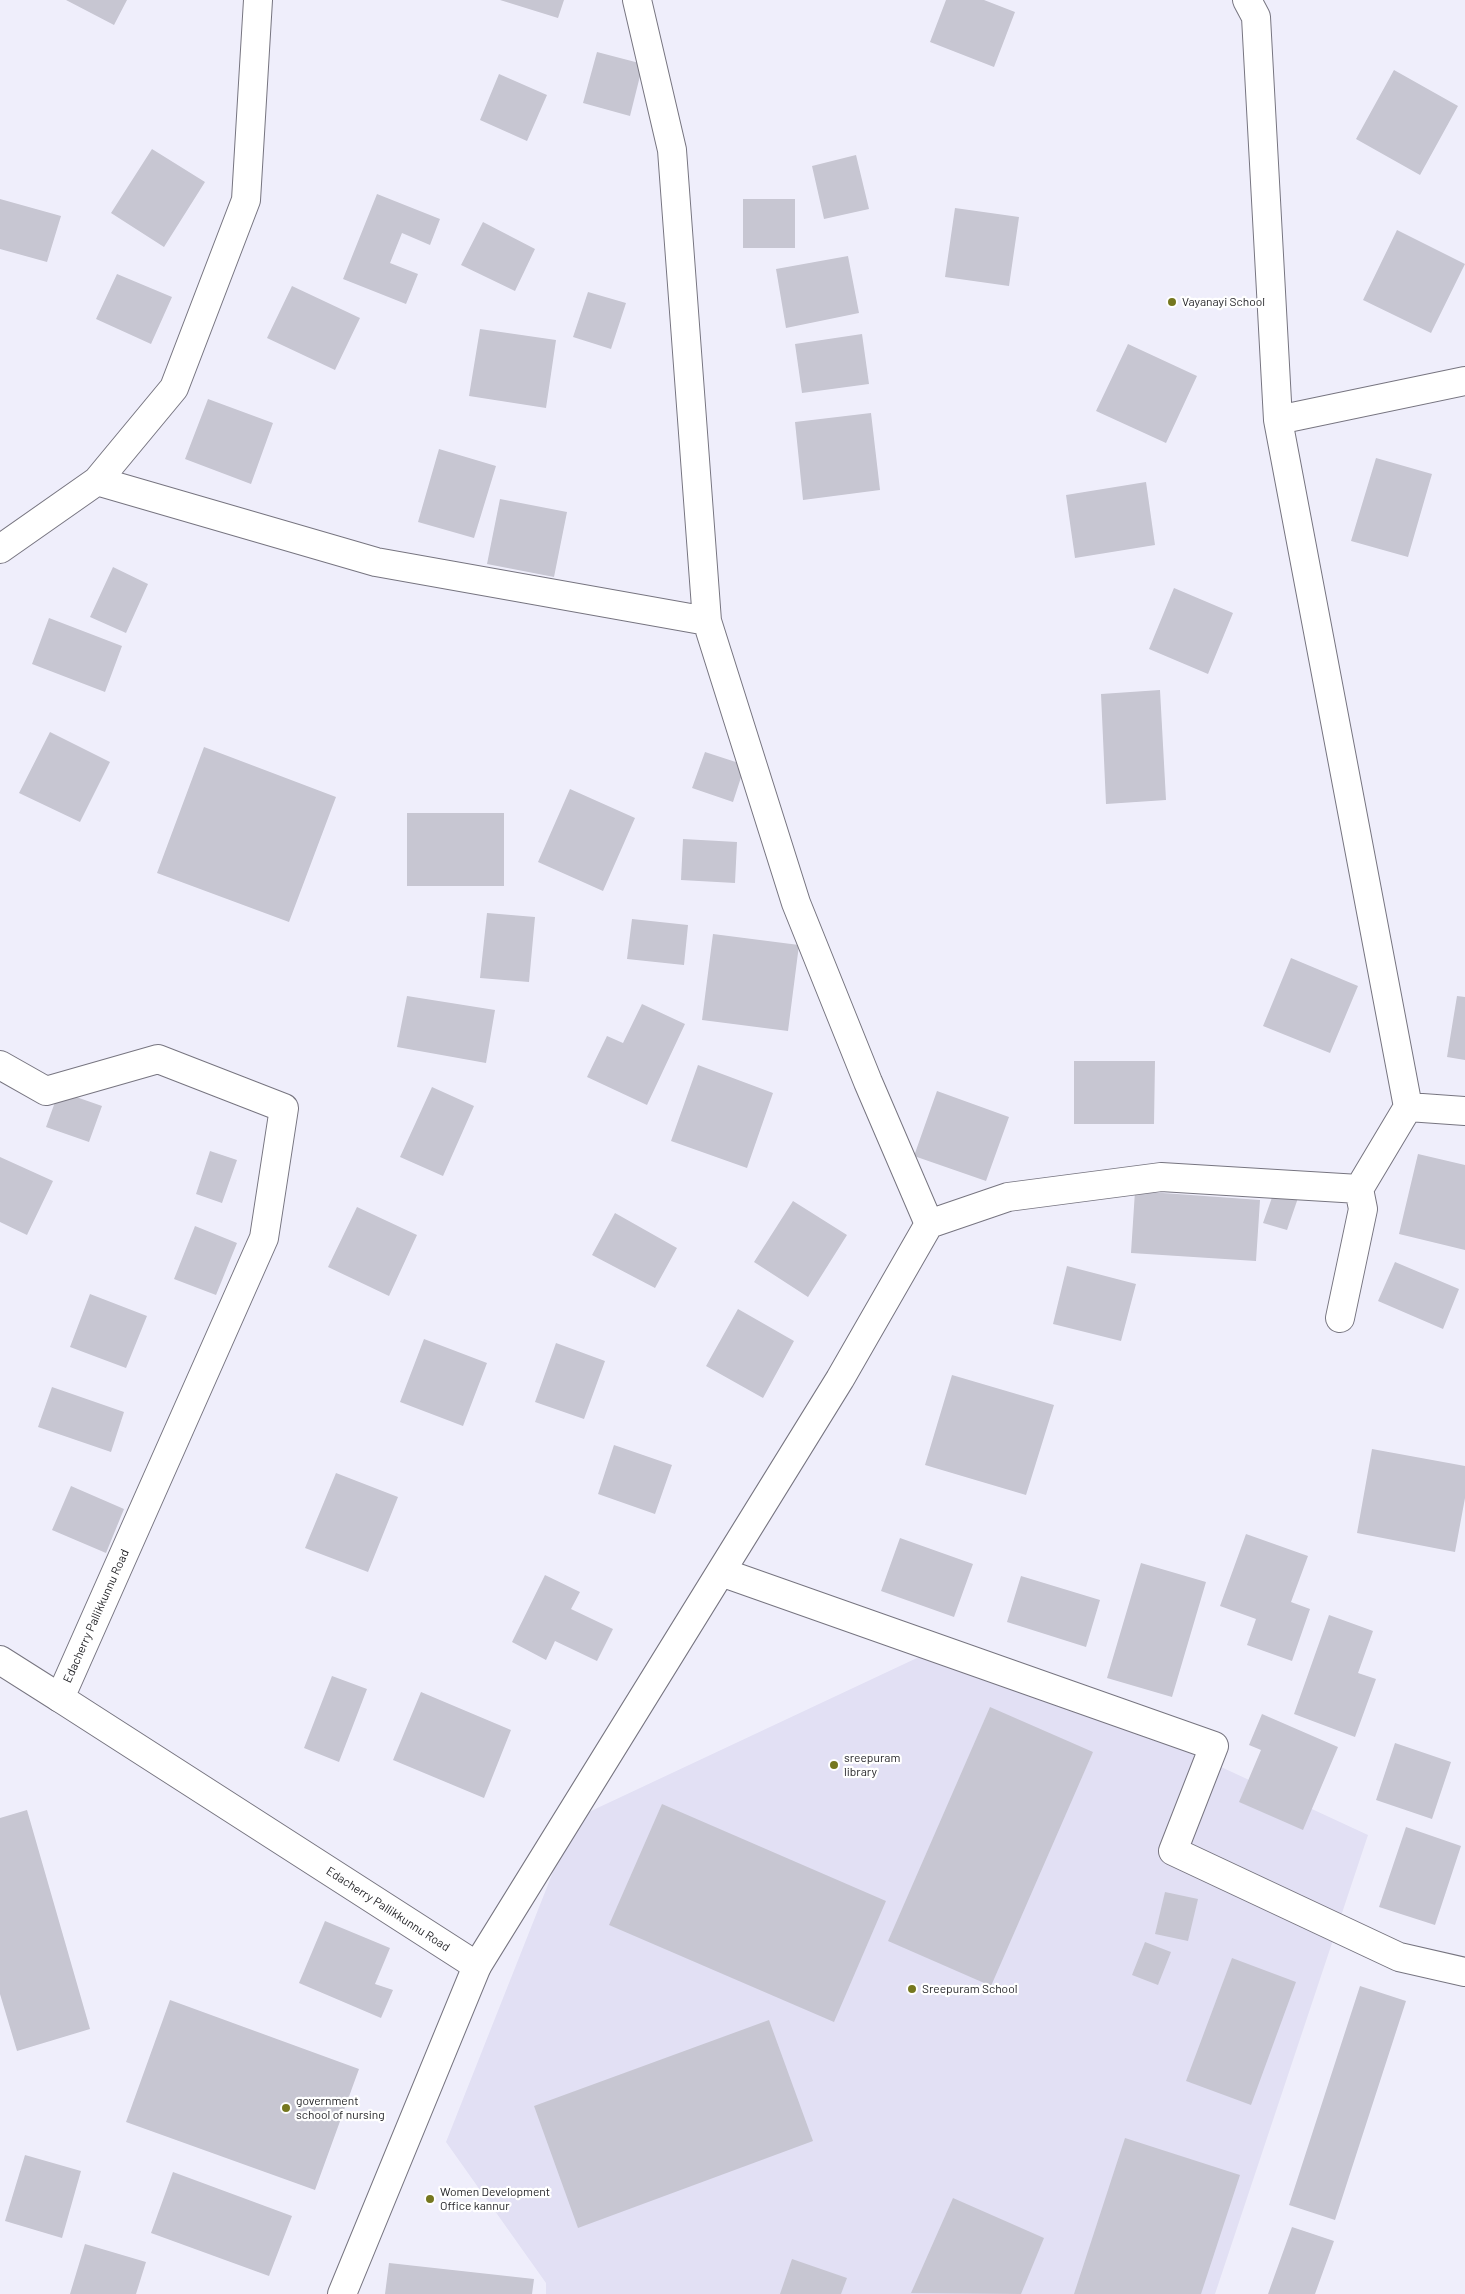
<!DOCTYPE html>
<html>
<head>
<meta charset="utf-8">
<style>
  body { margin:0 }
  canvas { display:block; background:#efeefb }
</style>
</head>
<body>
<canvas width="1465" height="2294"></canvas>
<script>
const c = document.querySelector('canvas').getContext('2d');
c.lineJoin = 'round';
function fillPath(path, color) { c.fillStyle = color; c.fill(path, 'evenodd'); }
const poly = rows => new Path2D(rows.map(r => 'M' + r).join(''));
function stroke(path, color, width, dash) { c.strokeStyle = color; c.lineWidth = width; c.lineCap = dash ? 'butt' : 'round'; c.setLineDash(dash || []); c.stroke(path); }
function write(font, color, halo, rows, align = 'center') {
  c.font = font + ' Barlow,sans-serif'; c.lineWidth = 4.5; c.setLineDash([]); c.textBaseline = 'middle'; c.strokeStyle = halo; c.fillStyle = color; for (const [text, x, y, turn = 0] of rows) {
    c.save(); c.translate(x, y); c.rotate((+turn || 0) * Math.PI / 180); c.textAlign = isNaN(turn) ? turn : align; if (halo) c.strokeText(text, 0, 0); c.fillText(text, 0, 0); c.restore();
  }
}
fillPath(poly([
  [951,1642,1368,1835,1215,2294,546,2294,546,2283,446,2142,574,1819]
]), '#e2e0f4');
fillPath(poly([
  [66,0,127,0,114,25],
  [500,0,564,0,558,18],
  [946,0,984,0,1015,12,994,67,930,42],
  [597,52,643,64,630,116,583,103],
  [1394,70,1458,106,1420,175,1356,139],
  [499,74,547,95,527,141,480,120],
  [152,149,205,182,164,247,111,213],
  [856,155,869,209,824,219,812,166],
  [377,194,440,219,430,245,402,233,390,263,418,274,406,304,343,279],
  [0,199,61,216,47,262,0,249],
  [743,199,795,199,795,248,743,248],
  [955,208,1019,217,1009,286,945,277],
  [483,222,535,249,515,291,461,265],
  [1397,230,1465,264,1431,333,1363,300],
  [848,256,859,313,786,328,776,269],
  [117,274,172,297,151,344,96,319],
  [292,286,360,318,335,370,267,338],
  [588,292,626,303,611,349,573,337],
  [480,329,556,340,546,408,469,396],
  [862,334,869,384,802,393,795,344],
  [1128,344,1197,376,1166,443,1096,411],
  [208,399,273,423,251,484,185,459],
  [871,413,880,490,803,500,795,422],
  [439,449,496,466,474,538,418,522],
  [1376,458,1432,474,1408,557,1351,541],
  [1146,482,1155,545,1075,558,1066,495],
  [500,499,567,512,554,577,487,564],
  [113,567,148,584,126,633,90,617],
  [1174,588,1233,613,1208,674,1149,649],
  [49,618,122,646,105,692,32,664],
  [1160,690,1166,800,1106,804,1101,694],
  [50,732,110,762,80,822,19,793],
  [204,747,336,797,289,922,157,873],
  [705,752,745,765,733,802,692,788],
  [570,789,635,818,603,891,538,862],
  [407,813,504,813,504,886,407,886],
  [683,839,737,842,735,883,681,880],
  [487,913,535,917,529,982,480,978],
  [632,919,688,925,684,965,627,959],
  [713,934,799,945,788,1031,702,1020],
  [1291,958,1358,986,1330,1053,1263,1026],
  [407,996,495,1010,486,1063,397,1047],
  [1457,996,1465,997,1465,1060,1447,1057],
  [642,1004,685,1024,647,1105,587,1077,607,1036,623,1043],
  [1074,1061,1155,1061,1154,1124,1074,1124],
  [698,1065,773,1093,747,1168,671,1141],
  [432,1087,474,1106,443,1176,400,1157],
  [59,1091,102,1106,89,1142,46,1127],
  [937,1091,1009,1117,986,1181,914,1156],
  [210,1151,237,1160,222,1203,196,1194],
  [1418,1154,1465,1165,1465,1250,1399,1234],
  [0,1157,53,1181,27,1235,0,1222],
  [1275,1189,1298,1198,1287,1230,1263,1223],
  [1135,1191,1260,1200,1256,1261,1131,1253],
  [793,1201,847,1235,808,1297,754,1262],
  [357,1207,417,1235,389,1296,328,1267],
  [615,1213,677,1248,655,1288,592,1255],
  [195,1226,237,1243,216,1295,174,1279],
  [1395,1262,1459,1289,1443,1329,1378,1301],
  [1067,1266,1136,1284,1121,1341,1053,1324],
  [90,1294,147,1316,126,1368,70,1347],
  [738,1309,794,1341,763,1398,706,1366],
  [424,1339,487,1363,463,1426,400,1402],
  [556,1343,605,1361,584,1419,535,1402],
  [952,1375,1054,1405,1026,1495,925,1465],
  [52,1387,124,1412,111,1452,38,1427],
  [614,1445,672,1465,655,1514,598,1494],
  [1372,1449,1465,1466,1465,1498,1455,1552,1357,1533],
  [336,1473,398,1497,368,1572,305,1548],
  [71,1486,124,1509,106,1553,52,1530],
  [1246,1534,1308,1556,1291,1602,1310,1609,1292,1661,1247,1645,1256,1619,1220,1606],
  [900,1538,973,1564,954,1617,881,1591],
  [1141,1563,1206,1582,1172,1697,1107,1678],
  [545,1575,580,1592,571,1609,613,1629,597,1661,555,1641,546,1660,512,1642],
  [1021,1576,1100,1600,1086,1647,1007,1622],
  [1329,1615,1373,1631,1358,1673,1376,1679,1355,1737,1294,1714],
  [332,1676,367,1689,339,1762,304,1748],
  [421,1692,511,1730,484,1798,393,1760],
  [990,1707,1093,1752,991,1986,888,1941],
  [1262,1714,1338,1747,1303,1830,1239,1802,1261,1750,1249,1745],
  [1395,1743,1451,1762,1432,1819,1376,1800],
  [662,1804,886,1901,834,2022,609,1925],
  [27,1810,90,2029,17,2051,0,1994,0,1818],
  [1406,1827,1461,1846,1435,1925,1379,1907],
  [1165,1892,1198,1899,1188,1941,1155,1934],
  [325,1921,390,1948,375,1984,393,1990,381,2018,299,1983],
  [1145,1942,1171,1952,1158,1985,1132,1975],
  [1232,1958,1296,1982,1251,2105,1186,2081],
  [1360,1986,1406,2001,1335,2220,1289,2205],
  [170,2000,359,2069,315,2190,126,2122],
  [769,2020,813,2141,578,2228,534,2106],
  [1125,2138,1240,2175,1201,2294,1074,2294],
  [25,2155,81,2171,62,2238,5,2221],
  [173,2172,292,2216,269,2276,151,2233],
  [953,2198,1044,2238,1021,2294,911,2293],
  [1292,2227,1334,2241,1315,2294,1268,2294],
  [85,2244,146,2262,136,2294,70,2294],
  [792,2259,847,2278,841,2294,780,2294],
  [389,2263,534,2279,532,2294,385,2294]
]), '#c7c6d2');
const street = poly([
  [637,0,672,150,707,621],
  [1247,0,1256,17,1278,420],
  [97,481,376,562,707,621,796,903,868,1082,929,1224,840,1379,477,1966],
  [0,549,97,481,174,388,246,200,258,0],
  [1408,1107,1278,420,1465,381],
  [929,1224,1008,1197,1161,1177,1359,1189,1408,1107,1465,1111],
  [1340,1318,1363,1209,1359,1189],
  [721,1572,1214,1746,1173,1851,1399,1957,1465,1972],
  [0,1660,60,1698]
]);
const secondary = poly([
  [0,1065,46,1091,158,1059,284,1108,264,1238,60,1698,477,1966,342,2294]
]);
stroke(street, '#777580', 30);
stroke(secondary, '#777580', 30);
stroke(street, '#fff', 28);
stroke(secondary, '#fff', 28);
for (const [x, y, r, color] of [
  [1172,302,5,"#75771f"],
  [834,1765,5,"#75771f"],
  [912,1989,5,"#75771f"],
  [286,2108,5,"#75771f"],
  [430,2199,5,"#75771f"]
]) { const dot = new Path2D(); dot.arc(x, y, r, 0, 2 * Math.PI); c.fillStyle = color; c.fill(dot); stroke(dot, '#fff', 2); }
write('12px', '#26262a', '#fff', [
  ["Vayanayi School",1182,302],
  ["sreepuram",844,1758],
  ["library",844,1772],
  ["Sreepuram School",922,1989],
  ["government",296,2101],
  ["school of nursing",296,2115],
  ["Women Development",440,2192],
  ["Office kannur",440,2206]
], 'left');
write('12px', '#26262a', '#fff', [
  ["Edacherry Pallikkunnu Road",96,1616,-66],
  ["Edacherry Pallikkunnu Road",388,1909,33]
]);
</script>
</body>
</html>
